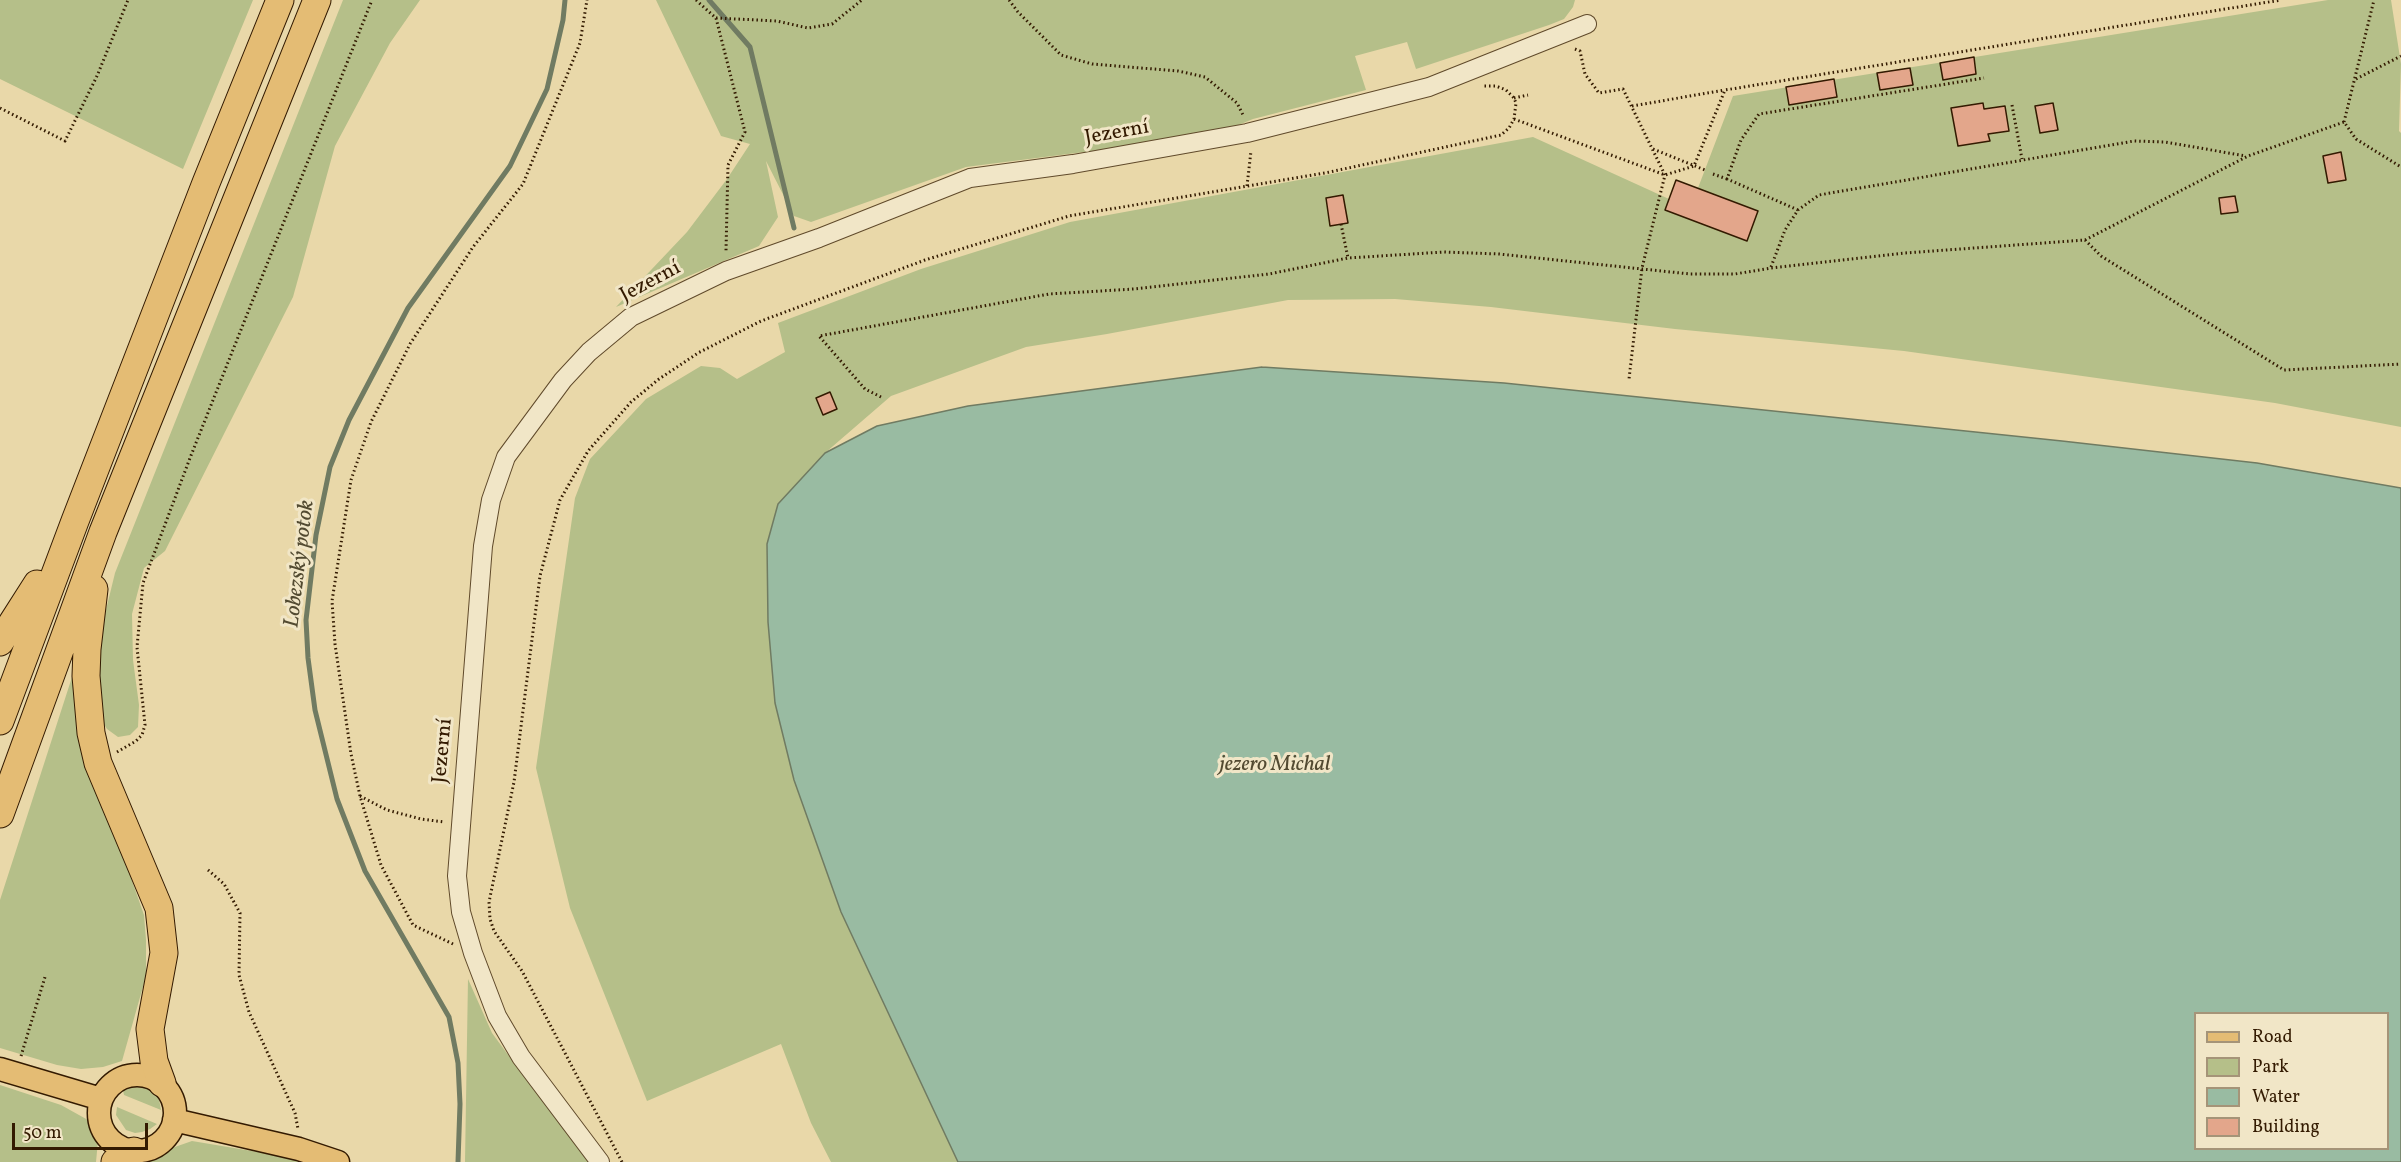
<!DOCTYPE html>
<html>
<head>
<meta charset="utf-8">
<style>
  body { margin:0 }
  #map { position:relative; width:2401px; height:1162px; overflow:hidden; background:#e9d8a9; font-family:Vollkorn,serif }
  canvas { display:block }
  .legend { position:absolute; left:2194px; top:1012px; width:195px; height:138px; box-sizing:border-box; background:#f1e6c7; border:2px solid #a59478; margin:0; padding:8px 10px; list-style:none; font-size:18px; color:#331a01 }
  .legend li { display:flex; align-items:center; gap:12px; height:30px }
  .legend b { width:30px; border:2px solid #a59478 }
  .scale { position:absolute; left:12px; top:1123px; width:136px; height:27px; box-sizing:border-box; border:3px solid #331a01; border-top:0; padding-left:8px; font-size:18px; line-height:21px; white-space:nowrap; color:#331a01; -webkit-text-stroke:4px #f1e6c7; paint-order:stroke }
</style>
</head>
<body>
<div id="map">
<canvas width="2401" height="1162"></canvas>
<ul class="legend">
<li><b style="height:8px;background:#e4bc74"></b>Road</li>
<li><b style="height:16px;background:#b5bf89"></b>Park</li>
<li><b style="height:16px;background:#99bba2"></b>Water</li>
<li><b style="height:16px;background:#e3a68b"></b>Building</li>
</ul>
<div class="scale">50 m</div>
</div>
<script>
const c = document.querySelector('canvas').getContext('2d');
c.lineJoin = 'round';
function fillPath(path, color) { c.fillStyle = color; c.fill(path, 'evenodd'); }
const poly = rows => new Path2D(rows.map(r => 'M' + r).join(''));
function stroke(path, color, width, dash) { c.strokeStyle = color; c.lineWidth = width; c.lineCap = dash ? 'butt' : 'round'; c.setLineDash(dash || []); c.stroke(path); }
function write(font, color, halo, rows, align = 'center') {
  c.font = font + ' Vollkorn,serif'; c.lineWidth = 6; c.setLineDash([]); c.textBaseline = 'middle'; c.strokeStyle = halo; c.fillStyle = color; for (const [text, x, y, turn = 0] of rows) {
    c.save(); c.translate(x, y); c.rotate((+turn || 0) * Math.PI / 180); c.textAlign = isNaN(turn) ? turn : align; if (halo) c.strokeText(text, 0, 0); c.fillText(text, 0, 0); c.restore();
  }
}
fillPath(poly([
  [0,0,253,0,183,169,0,79],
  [343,0,420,0,390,43,335,146,293,297,165,551,144,568,132,614,133,660,139,705,138,727,130,735,118,737,107,729,99,717,98,664,105,614,115,573],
  [656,0,1575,0,1573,7,1564,19,1549,25,1416,69,1407,42,1355,56,1366,90,1253,119,1231,128,1131,146,966,167,811,222,794,216,766,161,778,217,759,246,616,307,687,232,727,179,750,144,721,136],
  [2328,0,2391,0,2401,64,2399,131,2401,133,2401,427,2275,403,1904,351,1675,329,1491,307,1395,299,1288,300,1107,334,1026,347,891,396,825,453,775,703,794,780,841,912,958,1162,831,1162,811,1123,781,1044,647,1101,570,908,536,768,575,498,590,459,646,399,701,366,720,368,737,379,785,352,778,323,921,269,1070,222,1533,137,1669,199,1676,180,1698,188,1733,96],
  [73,674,76,718,89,775,124,858,144,915,146,940,146,976,122,1061,103,1067,81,1069,57,1065,0,1048,0,900],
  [468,979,492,1033,531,1086,578,1144,589,1162,465,1162],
  [0,1085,61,1105,88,1120,98,1141,96,1162,0,1162],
  [136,1087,149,1089,155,1094,159,1099,161,1110,124,1095,123,1090],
  [117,1107,157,1124,150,1129,142,1132,135,1133,126,1130,116,1115],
  [192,1141,288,1157,305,1162,132,1162]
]), '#b5bf89');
const water = poly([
  [1262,367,1504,383,2062,441,2257,463,2401,488,2401,1162,958,1162,841,912,794,780,775,703,768,622,767,544,778,504,825,453,877,426,968,406,1262,367],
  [2196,1014,2388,1014,2388,1148,2196,1148,2196,1014]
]);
fillPath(water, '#99bba2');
stroke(water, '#707b62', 1.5);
stroke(poly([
  [709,0,750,47,794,228],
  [458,1162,460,1104,458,1063,449,1017,365,871,337,799,315,710,308,658,306,620,316,535,330,467,349,420,408,308,510,166,547,89,563,20,565,0]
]), '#707b62', 5);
const building = poly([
  [1974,57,1976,74,1943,80,1940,63,1974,57],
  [1910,68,1913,85,1880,90,1877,73,1910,68],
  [1834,79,1837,97,1789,105,1786,87,1834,79],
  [1983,103,1984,109,2005,106,2009,131,1988,134,1990,141,1958,146,1951,108,1983,103],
  [2053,103,2058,130,2040,133,2035,106,2053,103],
  [2341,152,2346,180,2328,183,2323,156,2341,152],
  [1676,180,1758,211,1747,241,1665,210,1676,180],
  [1343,195,1348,223,1330,226,1326,198,1343,195],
  [2235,196,2238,212,2221,214,2219,198,2235,196],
  [830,392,837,409,823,415,816,398,830,392]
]);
fillPath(building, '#e3a68b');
stroke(building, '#331a01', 1.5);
const minor = poly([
  [600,1162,521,1057,497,1016,473,953,461,912,457,876,483,546,491,500,506,457,563,380,589,352,631,317,726,271,819,238,970,178,1073,164,1247,133,1429,87,1587,24]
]);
const major = poly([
  [0,1069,101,1099],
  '99 1113a38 38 0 1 1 76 0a38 38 0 1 1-76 0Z',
  [174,1120,299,1149,338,1162]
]);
const highway = poly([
  [94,589,87,649,86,676,91,733,98,763,159,908,164,953,150,1029,154,1061,162,1083],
  [0,642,37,584],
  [0,721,75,521,206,183,280,0],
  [0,814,103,532,317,0],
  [115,1162,134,1151]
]);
stroke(minor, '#604a2b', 20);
stroke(major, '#331a01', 25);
stroke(highway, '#331a01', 29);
stroke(poly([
  [696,0,716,18,745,132,728,165,726,251],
  [1009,0,1018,12,1061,55,1092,64,1178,71,1205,77,1237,103,1243,115],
  [716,18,777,21,808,28,832,24,862,0],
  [1575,49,1580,51,1585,74,1599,93,1623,89,1665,175,1642,268,1629,379],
  [2356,79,2401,56],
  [1514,98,1528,95],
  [2012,105,2022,159],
  [1632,106,1725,90],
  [0,108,65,141,97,76,128,0],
  [1514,119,1665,175,1694,166,1725,90,2281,0],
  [2344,122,2374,0],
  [1653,149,1705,170],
  [1713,174,1727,179],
  [1247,186,1251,151],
  [1798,210,1727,179,1741,140,1759,114,1984,78],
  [1341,224,1348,258],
  [2085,240,2101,256,2284,370,2401,364],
  [1771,267,1785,230,1798,210,1819,195,2134,141,2165,142,2246,156],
  [881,397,865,389,819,336,1049,294,1134,289,1269,274,1348,258,1444,252,1499,254,1690,274,1735,274,1771,268,1905,253,2085,240,2248,156,2344,122,2356,139,2401,167],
  [117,752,136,741,142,735,145,725,137,647,143,583,190,458,372,0],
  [360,796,387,810,421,819,444,822],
  [208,870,224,884,240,913,239,975,249,1012,295,1113,298,1129],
  [453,944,413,925,381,865,360,796,351,754,335,644,332,601,351,480,371,422,410,344,473,247,523,184,580,43,587,0],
  [21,1056,45,977],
  [622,1162,522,971,494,931,490,919,489,902,514,782,540,576,560,500,588,451,631,402,659,379,698,353,761,321,925,260,1069,216,1325,173,1501,135,1509,128,1514,119,1516,103,1514,98,1506,90,1496,86,1482,86]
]), '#331a01', 3, [1.5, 3]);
stroke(minor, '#f1e6c7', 18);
stroke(major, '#e4bc74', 22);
stroke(highway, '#e4bc74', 27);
write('21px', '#331a01', '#f1e6c7', [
  ["Jezerní",1117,134,-10],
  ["Jezerní",651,283,-28],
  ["Jezerní",444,751,-85]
]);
write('italic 22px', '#524a31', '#f1e6c7', [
  ["Lobezský potok",301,564,-83],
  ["jezero Michal",1275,766]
]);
</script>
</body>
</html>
